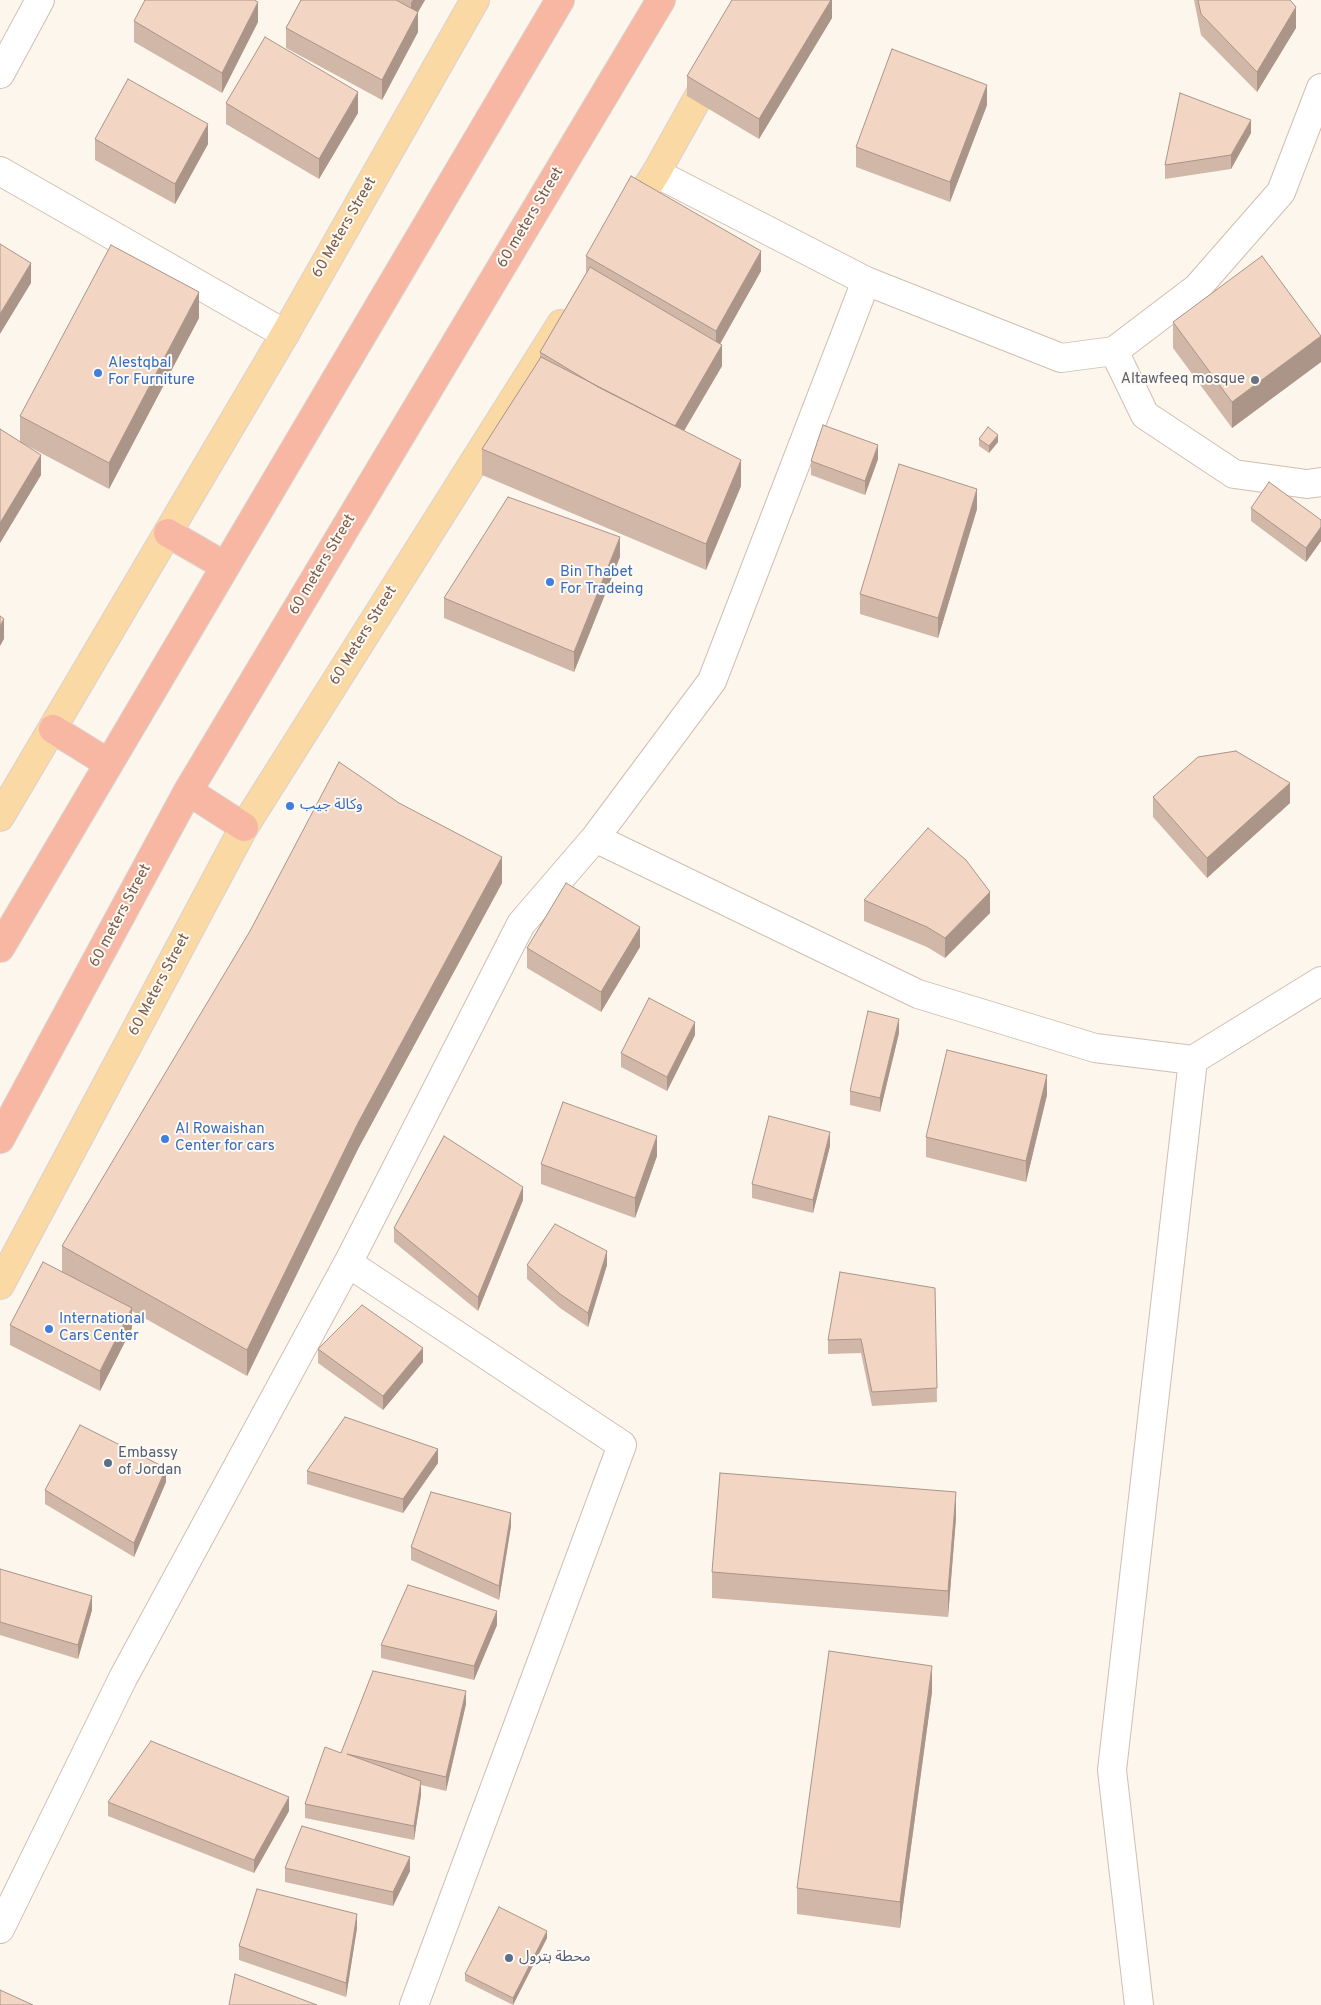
<!DOCTYPE html>
<html>
<head>
<meta charset="utf-8">
<style>
  body { margin:0 }
  canvas { display:block; background:#fdf6ec }
</style>
</head>
<body>
<canvas width="1321" height="2005"></canvas>
<script>
const c = document.querySelector('canvas').getContext('2d');
c.lineJoin = 'round';
const poly = rows => new Path2D(rows.map(r => 'M' + r).join(''));
function stroke(path, color, width, dash) { c.strokeStyle = color; c.lineWidth = width; c.lineCap = dash ? 'butt' : 'round'; c.setLineDash(dash || []); c.stroke(path); }
function fillPath(path, color) { c.fillStyle = color; c.fill(path, 'evenodd'); }
function write(font, color, halo, rows, align = 'center') {
  c.font = font + ' Overpass,"Noto Sans Arabic",sans-serif'; c.lineWidth = 4; c.setLineDash([]); c.textBaseline = 'middle'; c.strokeStyle = halo; c.fillStyle = color; for (const [text, x, y, turn = 0] of rows) {
    c.save(); c.translate(x, y); c.rotate((+turn || 0) * Math.PI / 180); c.textAlign = isNaN(turn) ? turn : align; if (halo) c.strokeText(text, 0, 0); c.fillText(text, 0, 0); c.restore();
  }
}
const street = poly([
  [0,74,40,0],
  [0,171,285,334],
  [656,173,866,281,1061,358,1114,351,1197,288,1281,192,1321,88],
  [1114,351,1145,415,1234,474,1307,484,1321,482],
  [595,838,918,994,1095,1048,1193,1060,1321,981],
  [348,1263,622,1445,414,2005],
  [0,1929,123,1678,348,1263,521,924,595,838,712,681,866,281],
  [1139,2005,1112,1770,1193,1060]
]);
const primary = poly([
  [627,218,656,173,714,69],
  [0,817,285,334,475,0],
  [0,1285,244,827,561,324]
]);
const highway = poly([
  [168,533,225,566],
  [53,729,108,763],
  [188,791,244,827],
  [0,948,560,0],
  [0,1139,188,791,661,0]
]);
stroke(street, '#d1beb0', 30);
stroke(primary, '#dad1cd', 30);
stroke(highway, '#dad1cd', 30);
stroke(street, '#fff', 28);
stroke(primary, '#fbd9a5', 28);
stroke(highway, '#f7b7a3', 28);
fillPath(poly([
  [301,0,425,0,418,12,418,32,382,100,286,48,286,28],
  [832,0,832,18,759,139,687,96,687,76],
  [1194,0,1290,0,1296,28,1257,92,1201,35],
  [134,21,258,22,222,93,134,42],
  [226,103,358,113,319,179,226,124],
  [987,105,950,202,856,167,856,147],
  [1251,133,1231,169,1165,179,1165,165],
  [95,139,208,144,175,204,95,160],
  [586,256,761,271,720,344,722,366,684,431,741,486,706,570,482,475,482,449,540,359,540,352,586,273],
  [199,318,109,489,22,443,41,475,0,543,0,429,20,442,20,416],
  [1173,322,1321,362,1232,428,1173,348],
  [979,439,998,442,989,453,979,446],
  [878,459,865,495,811,475,811,461],
  [1251,508,1321,520,1321,541,1306,562,1251,521],
  [977,509,938,638,860,614,860,594],
  [620,557,574,672,444,618,444,598],
  [1153,797,1290,803,1207,878,1153,817],
  [502,883,358,1149,247,1376,132,1311,132,1328,100,1391,10,1345,10,1325,62,1272,62,1246],
  [864,900,990,913,945,958,927,947,864,921],
  [640,947,601,1012,527,968,527,948],
  [899,1033,880,1112,850,1105,850,1091],
  [695,1035,667,1091,621,1067,621,1053],
  [1047,1095,1026,1182,926,1157,926,1137],
  [830,1146,813,1213,752,1198,752,1184],
  [657,1156,635,1218,541,1184,541,1164],
  [523,1200,478,1311,394,1242,394,1228],
  [527,1265,607,1265,588,1327,560,1308,527,1279],
  [935,1288,937,1402,872,1406,861,1353,828,1354,828,1340],
  [318,1349,423,1362,383,1410,318,1363],
  [438,1463,403,1513,307,1484,307,1471],
  [166,1482,134,1557,45,1504,45,1490],
  [956,1518,948,1617,712,1598,712,1572],
  [511,1526,499,1600,411,1560,411,1547],
  [0,1569,92,1610,78,1659,0,1635],
  [497,1625,474,1680,381,1658,381,1645],
  [932,1692,900,1928,797,1914,797,1888],
  [466,1704,446,1791,421,1785,421,1795,414,1840,305,1818,305,1804,341,1753],
  [108,1802,289,1811,254,1873,108,1816],
  [285,1868,410,1871,393,1906,285,1882],
  [357,1928,346,1997,239,1960,239,1946],
  [547,1938,513,2005,465,1981,465,1974]
]), '#d1b7a8');
fillPath(poly([
  [413,0,425,0,418,12,418,32,382,100,382,80,411,23,411,3],
  [831,0,832,0,832,18,759,139,759,119],
  [258,2,258,22,222,93,222,73],
  [1296,7,1296,28,1257,92,1257,72],
  [987,85,987,105,950,202,950,182],
  [358,92,358,113,319,179,319,159],
  [1251,120,1251,133,1231,169,1231,155],
  [208,124,208,144,175,204,175,184],
  [761,251,761,271,716,351,716,331],
  [31,263,31,283,0,334,0,314],
  [199,292,199,318,109,489,109,463],
  [1321,336,1321,362,1232,428,1232,402],
  [722,345,722,366,672,451,672,431],
  [998,435,998,442,989,453,989,446],
  [878,445,878,459,865,495,865,481],
  [41,455,41,475,0,543,0,523],
  [741,460,741,486,706,570,706,544],
  [977,489,977,509,938,638,938,618],
  [1321,527,1321,541,1306,562,1306,548],
  [620,537,620,557,574,672,574,652],
  [4,619,4,639,0,646,0,626],
  [1290,783,1290,803,1207,878,1207,858],
  [502,857,502,883,358,1149,247,1376,247,1350,358,1123],
  [990,892,990,913,945,958,945,938],
  [640,927,640,947,601,1012,601,992],
  [899,1019,899,1033,880,1112,880,1098],
  [695,1022,695,1035,667,1091,667,1077],
  [1047,1075,1047,1095,1026,1182,1026,1161],
  [830,1132,830,1146,813,1213,813,1200],
  [657,1136,657,1156,635,1218,635,1198],
  [523,1187,523,1200,478,1311,478,1297],
  [607,1251,607,1265,588,1327,588,1313],
  [132,1308,132,1328,100,1391,100,1371],
  [423,1348,423,1362,383,1410,383,1396],
  [438,1449,438,1463,403,1513,403,1499],
  [166,1468,166,1482,134,1557,134,1543],
  [956,1492,956,1518,948,1617,948,1591],
  [511,1513,511,1526,499,1600,499,1586],
  [92,1596,92,1610,78,1659,78,1645],
  [497,1611,497,1625,474,1680,474,1666],
  [932,1666,932,1692,900,1928,900,1902],
  [466,1691,466,1704,446,1791,446,1777],
  [421,1781,421,1795,414,1840,414,1826],
  [289,1797,289,1811,254,1873,254,1860],
  [410,1857,410,1871,393,1906,393,1892],
  [357,1914,357,1928,346,1997,346,1983],
  [547,1931,547,1938,513,2005,513,1998]
]), '#aa9588');
const building = poly([
  [145,0,254,0,258,2,222,73,134,21,145,0],
  [301,0,396,0,418,12,382,80,286,28,301,0],
  [732,0,831,0,759,119,687,76,732,0],
  [1198,0,1290,0,1296,7,1257,72,1201,14,1198,0],
  [265,37,358,92,319,159,226,103,265,37],
  [892,49,987,85,950,182,856,147,892,49],
  [128,79,208,124,175,184,95,139,128,79],
  [1180,93,1251,120,1231,155,1165,165,1180,93],
  [631,176,761,251,716,331,586,256,631,176],
  [0,244,31,263,0,314,0,244],
  [111,245,199,292,109,463,20,416,111,245],
  [1262,256,1321,336,1232,402,1173,322,1262,256],
  [590,267,722,345,675,426,598,387,540,352,590,267],
  [541,357,741,460,706,544,482,449,541,357],
  [823,425,878,445,865,481,811,461,823,425],
  [988,427,998,435,989,446,979,439,988,427],
  [0,429,41,455,0,523,0,429],
  [899,464,977,489,938,618,860,594,899,464],
  [1269,482,1321,520,1321,527,1306,548,1251,508,1269,482],
  [508,497,620,537,574,652,444,598,508,497],
  [0,616,4,619,0,626,0,616],
  [1236,751,1290,783,1207,858,1153,797,1198,757,1236,751],
  [339,762,399,803,502,857,358,1123,247,1350,62,1246,250,931,339,762],
  [928,828,966,860,990,892,945,938,927,927,864,900,928,828],
  [566,883,640,927,601,992,527,948,566,883],
  [649,998,695,1022,667,1077,621,1053,649,998],
  [868,1011,899,1019,880,1098,850,1091,868,1011],
  [947,1050,1047,1075,1026,1161,926,1137,947,1050],
  [563,1102,657,1136,635,1198,541,1164,563,1102],
  [769,1116,830,1132,813,1200,752,1184,769,1116],
  [444,1136,523,1187,478,1297,394,1228,444,1136],
  [555,1224,607,1251,588,1313,560,1294,527,1265,555,1224],
  [43,1262,132,1308,100,1371,10,1325,43,1262],
  [840,1272,935,1288,937,1388,872,1392,861,1339,828,1340,840,1272],
  [362,1305,423,1348,383,1396,318,1349,362,1305],
  [345,1417,438,1449,403,1499,307,1471,345,1417],
  [80,1425,166,1468,134,1543,45,1490,80,1425],
  [720,1473,956,1492,948,1591,712,1572,720,1473],
  [431,1492,511,1513,499,1586,411,1547,431,1492],
  [0,1569,92,1596,78,1645,0,1622,0,1569],
  [408,1585,497,1611,474,1666,381,1645,408,1585],
  [829,1651,932,1666,900,1902,797,1888,829,1651],
  [373,1671,466,1691,446,1777,347,1754,421,1781,414,1826,305,1804,325,1747,341,1753,373,1671],
  [151,1741,289,1797,254,1860,108,1802,151,1741],
  [302,1826,410,1857,393,1892,285,1868,302,1826],
  [257,1889,357,1914,346,1983,239,1946,257,1889],
  [499,1907,547,1931,513,1998,465,1974,499,1907],
  [235,1974,317,2005,229,2005,235,1974],
  [0,1990,33,2005,0,2005,0,1990]
]);
fillPath(building, '#f3d5c3');
stroke(building, '#aa9588', 1);
for (const [x, y, r, color] of [
  [98,373,5,"#3f7fe0"],
  [1255,380,5,"#6b7280"],
  [550,582,5,"#3f7fe0"],
  [290,806,5,"#3f7fe0"],
  [165,1139,5,"#3f7fe0"],
  [49,1329,5,"#3f7fe0"],
  [108,1463,5,"#5c6f8a"],
  [509,1958,5,"#5c6f8a"]
]) { const dot = new Path2D(); dot.arc(x, y, r, 0, 2 * Math.PI); c.fillStyle = color; c.fill(dot); stroke(dot, '#fffaf3', 2); }
write('15px', '#7a5c4d', '#fffaf3', [
  ["60 meters Street",531,218,-59],
  ["60 Meters Street",345,228,-60],
  ["60 meters Street",323,565,-59],
  ["60 Meters Street",364,636,-58],
  ["60 meters Street",121,916,-62],
  ["60 Meters Street",160,985,-62]
]);
write('15px', '#366cbe', '#fffaf3', [
  ["Alestqbal",108,364],
  ["For Furniture",108,381],
  ["Bin Thabet",560,573],
  ["For Tradeing",560,590],
  ["وكالة جيب",300,806],
  ["Al Rowaishan",175,1130],
  ["Center for cars",175,1147],
  ["International",59,1320],
  ["Cars Center",59,1337]
], 'left');
write('15px', '#5b616d', '#fffaf3', [
  ["Altawfeeq mosque",1245,380]
], 'right');
write('15px', '#4e5e75', '#fffaf3', [
  ["Embassy",118,1454],
  ["of Jordan",118,1471],
  ["محطة بترول",519,1958]
], 'left');
</script>
</body>
</html>
